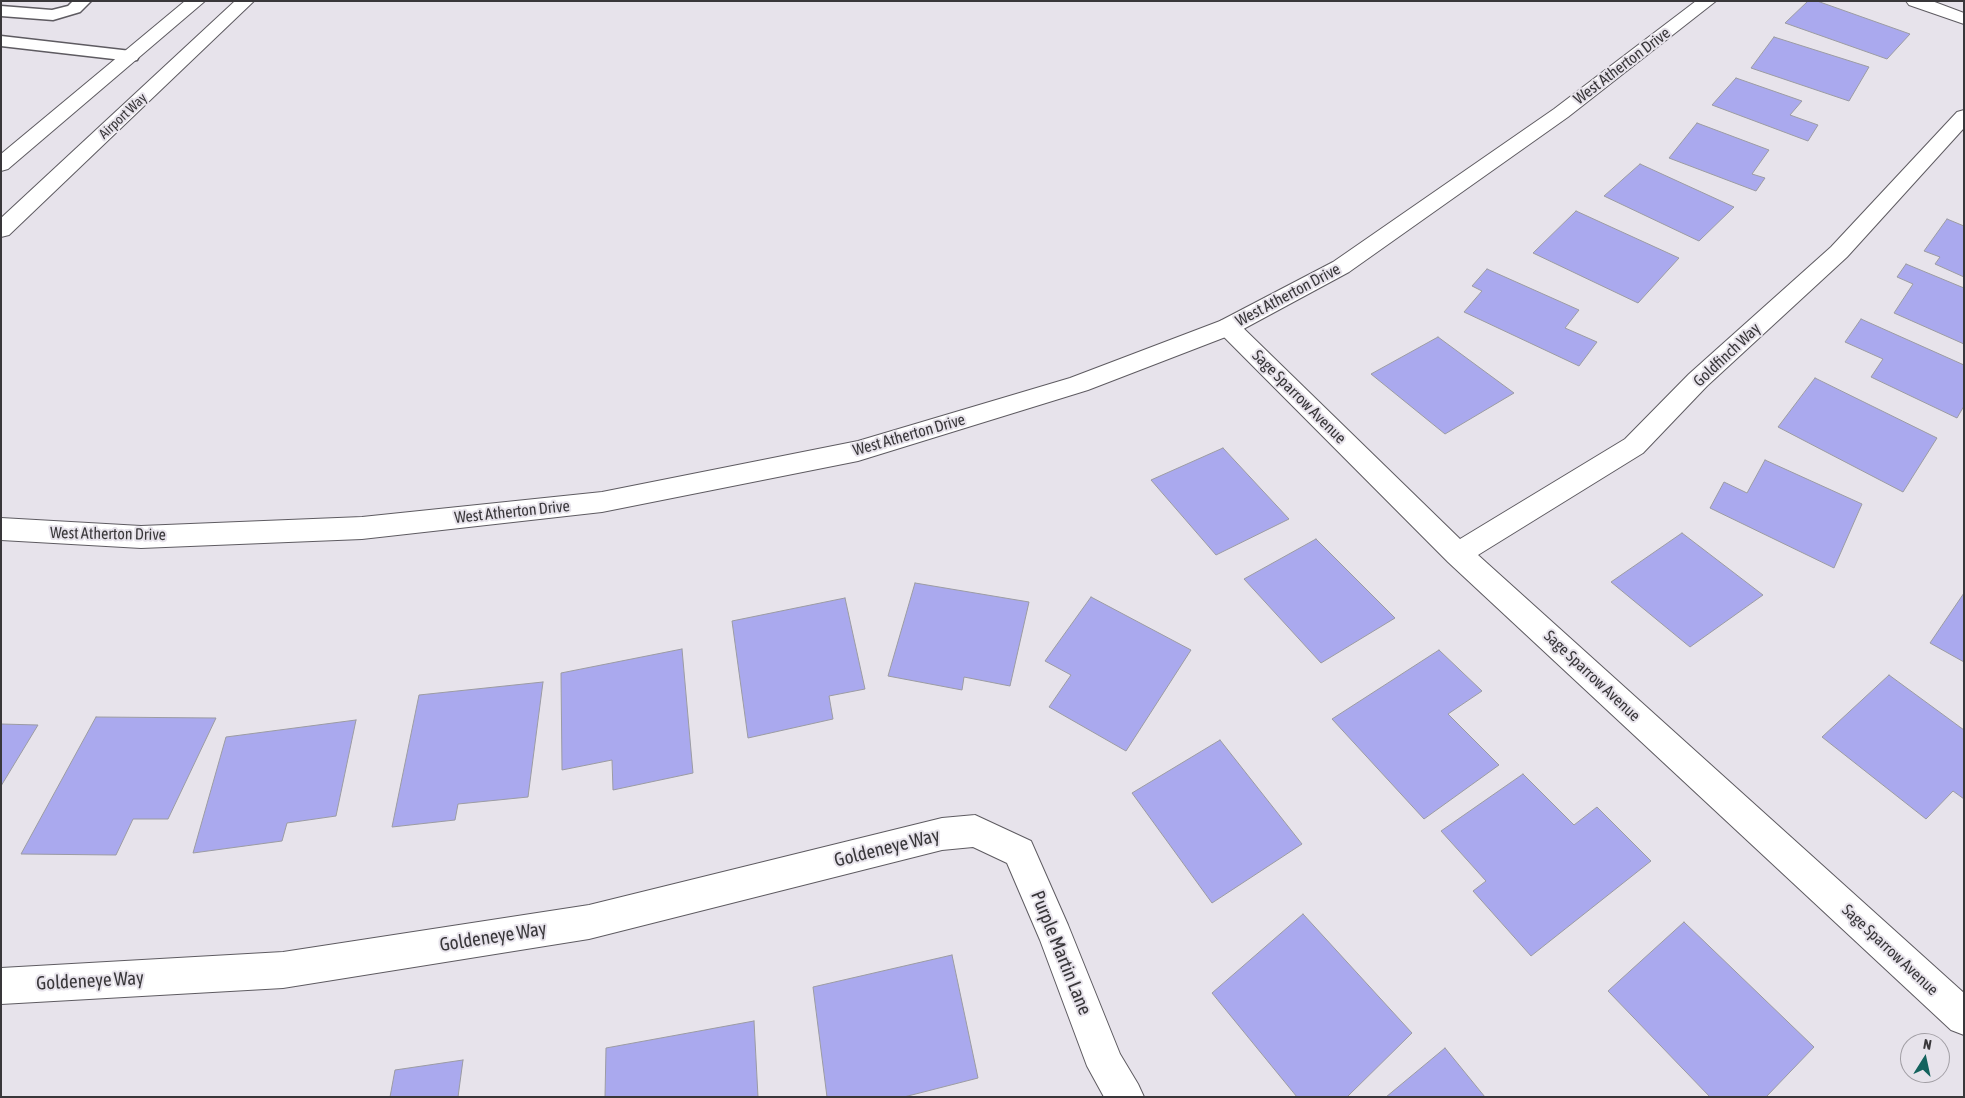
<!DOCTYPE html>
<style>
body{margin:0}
#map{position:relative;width:1965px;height:1098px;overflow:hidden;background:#e7e3eb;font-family:"Asap Condensed",sans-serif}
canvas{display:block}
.frame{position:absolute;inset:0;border:2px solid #39373a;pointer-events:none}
.north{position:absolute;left:1900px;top:1033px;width:50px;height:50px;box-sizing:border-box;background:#e7e3eb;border:1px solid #a19ea4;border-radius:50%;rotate:10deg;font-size:14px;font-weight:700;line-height:20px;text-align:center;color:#39373a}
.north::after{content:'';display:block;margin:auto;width:18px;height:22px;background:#15635e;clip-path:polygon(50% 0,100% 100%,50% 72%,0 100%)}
</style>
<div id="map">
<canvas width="1965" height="1098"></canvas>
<div class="frame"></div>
<div class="north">N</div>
</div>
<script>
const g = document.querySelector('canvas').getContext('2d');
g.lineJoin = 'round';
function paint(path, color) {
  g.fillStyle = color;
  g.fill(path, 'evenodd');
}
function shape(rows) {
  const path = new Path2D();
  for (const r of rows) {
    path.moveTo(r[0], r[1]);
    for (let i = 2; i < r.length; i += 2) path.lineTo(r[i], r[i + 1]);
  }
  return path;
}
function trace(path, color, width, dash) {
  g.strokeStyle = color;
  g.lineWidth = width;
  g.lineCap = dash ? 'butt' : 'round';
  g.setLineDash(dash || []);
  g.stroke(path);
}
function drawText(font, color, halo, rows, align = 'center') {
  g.font = font + ' "Asap Condensed",sans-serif';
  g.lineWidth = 4;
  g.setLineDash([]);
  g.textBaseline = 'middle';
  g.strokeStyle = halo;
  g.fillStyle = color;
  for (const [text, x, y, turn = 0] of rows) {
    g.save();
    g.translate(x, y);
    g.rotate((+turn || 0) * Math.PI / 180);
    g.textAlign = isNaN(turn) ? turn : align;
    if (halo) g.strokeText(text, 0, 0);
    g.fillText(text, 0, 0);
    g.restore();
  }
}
const building = shape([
 [1808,1,1817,1,1910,34,1887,59,1785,23,1808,1],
 [1774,37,1869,67,1849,101,1751,68,1774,37],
 [1736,78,1802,101,1790,115,1818,125,1808,141,1712,105,1736,78],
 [1697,123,1769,150,1752,174,1765,178,1756,191,1669,158,1697,123],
 [1640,164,1734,207,1699,241,1604,196,1640,164],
 [1576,211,1679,258,1638,303,1533,253,1576,211],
 [1947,219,1964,226,1964,277,1935,264,1940,257,1924,251,1947,219],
 [1906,264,1964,288,1964,344,1894,313,1913,284,1897,277,1906,264],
 [1487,269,1579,310,1565,328,1597,342,1579,366,1464,312,1482,291,1472,286,1487,269],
 [1861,319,1964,365,1964,406,1957,418,1871,377,1883,359,1845,342,1861,319],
 [1438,337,1514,393,1445,434,1371,374,1438,337],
 [1815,378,1937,438,1903,492,1778,427,1815,378],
 [1223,448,1289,519,1216,555,1151,480,1223,448],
 [1765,460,1862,504,1834,568,1710,508,1724,482,1747,493,1765,460],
 [1682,533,1763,595,1690,647,1611,582,1682,533],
 [1316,539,1395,618,1321,663,1244,579,1316,539],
 [915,583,1029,602,1010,686,964,677,962,690,888,676,915,583],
 [1964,593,1964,662,1930,643,1964,593],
 [1091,597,1191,650,1126,751,1049,707,1071,675,1045,661,1091,597],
 [845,598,865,689,829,696,833,719,748,738,732,621,845,598],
 [682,649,693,773,613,790,612,760,562,770,561,673,682,649],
 [1439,650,1482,691,1448,714,1499,765,1424,819,1332,719,1439,650],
 [1889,675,1964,730,1964,799,1953,791,1926,819,1822,737,1889,675],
 [543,682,528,797,458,804,455,820,392,827,419,695,543,682],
 [96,717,216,718,168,819,133,819,116,855,21,854,96,717],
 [356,720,336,816,287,823,282,841,193,853,226,737,356,720],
 [1,724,38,725,1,786,1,724],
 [1220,740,1302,844,1212,903,1132,793,1220,740],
 [1523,774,1574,825,1597,807,1651,861,1531,956,1473,891,1486,881,1441,831,1523,774],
 [1303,914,1412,1033,1347,1097,1297,1097,1212,993,1303,914],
 [1684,922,1814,1047,1766,1097,1710,1097,1608,991,1684,922],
 [952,955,978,1078,904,1097,827,1097,813,987,952,955],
 [754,1021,758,1097,605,1097,606,1048,754,1021],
 [1445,1048,1485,1097,1386,1097,1445,1048],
 [463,1060,458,1097,390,1097,395,1070,463,1060]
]);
paint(building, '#aaa9ee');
trace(building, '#9b9ba2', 1);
const service = shape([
 [73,1,91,1,80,12,53,20,1,16,1,6,52,10,68,6,73,1],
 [1,36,131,51,137,52,139,56,137,60,131,61,1,46,1,36]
]);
const minor = shape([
 [1906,1,1932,1,1964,13,1964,24,1909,5,1906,1],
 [1964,110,1964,128,1847,257,1707,386,1643,453,1478,555,1964,993,1964,1035,1951,1030,1448,562,1220,333,1216,327,1220,321,1228,319,1236,321,1460,539,1625,439,1689,374,1831,247,1957,112,1964,110],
 [975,815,1031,841,1068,925,1120,1054,1138,1084,1144,1097,1104,1097,1087,1066,1040,940,1007,863,973,847,942,850,589,939,283,988,1,1004,1,968,283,952,589,905,942,818,975,815]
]);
const tertiary = shape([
 [1696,1,1716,1,1568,117,1349,272,1236,333,1088,390,858,461,602,512,362,539,141,548,1,540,1,518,141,526,362,517,602,492,858,441,1070,378,1220,321,1333,262,1554,109,1696,1]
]);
const secondary = shape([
 [185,1,205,1,8,169,1,171,1,154,185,1],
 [235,1,254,1,9,235,1,237,1,218,235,1]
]);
trace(service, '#5e5b61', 3);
trace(minor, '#5e5b61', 2);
trace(tertiary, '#5e5b61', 2);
trace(secondary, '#5e5b61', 2);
paint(service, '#fff');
paint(minor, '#fff');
paint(tertiary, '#fff');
paint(secondary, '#fff');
drawText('14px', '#39373a', '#e7e3eb', [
 ["Airport Way",123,116,-43]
]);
drawText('16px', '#39373a', '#e7e3eb', [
 ["West Atherton Drive",1622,66,-37],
 ["West Atherton Drive",1288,295,-28],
 ["Goldfinch Way",1727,355,-43],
 ["Sage Sparrow Avenue",1299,397,45],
 ["West Atherton Drive",909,435,-16],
 ["West Atherton Drive",512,512,-6],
 ["West Atherton Drive",108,534,1],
 ["Sage Sparrow Avenue",1592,676,43],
 ["Sage Sparrow Avenue",1890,950,43]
]);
drawText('19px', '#39373a', '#e7e3eb', [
 ["Goldeneye Way",887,848,-14],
 ["Goldeneye Way",493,937,-9],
 ["Purple Martin Lane",1061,953,68],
 ["Goldeneye Way",90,981,-3]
]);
</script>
